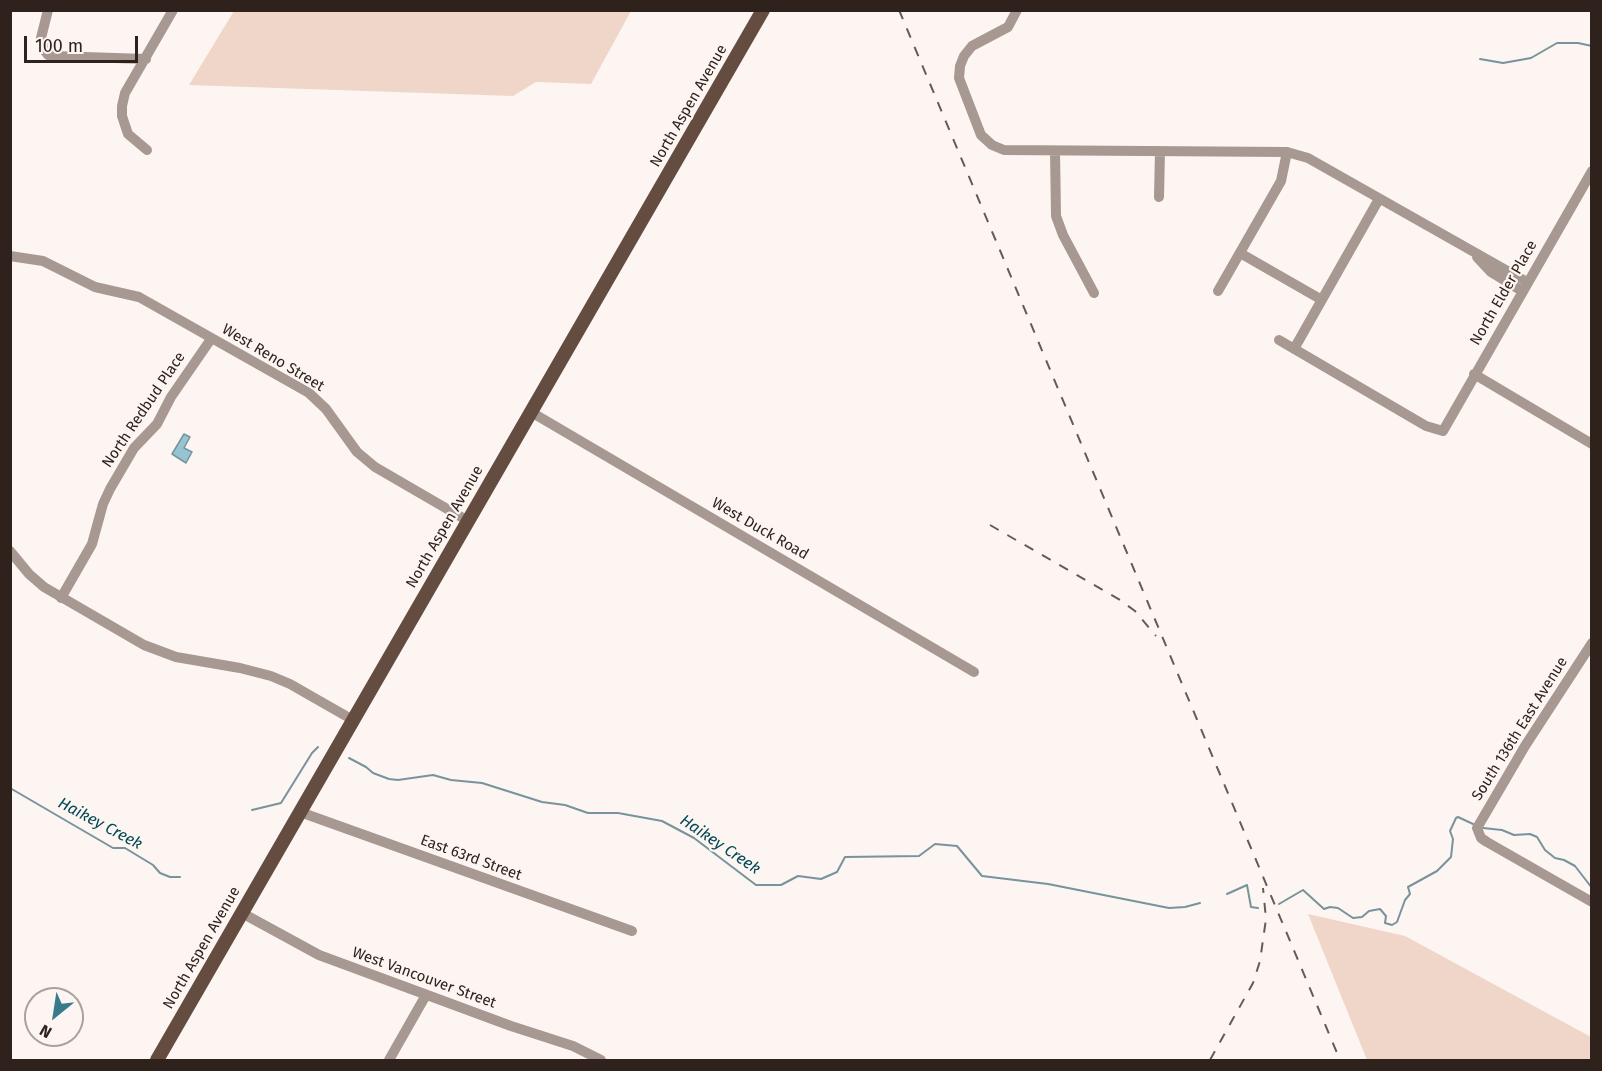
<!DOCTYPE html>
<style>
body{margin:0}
#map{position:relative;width:1602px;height:1071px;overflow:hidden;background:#fcf5f1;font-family:"Fira Sans",sans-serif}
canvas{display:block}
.frame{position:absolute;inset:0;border:12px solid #2f221c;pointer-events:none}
.north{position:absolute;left:24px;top:987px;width:60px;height:60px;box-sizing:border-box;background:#fcf5f1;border:2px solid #aaa19c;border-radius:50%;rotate:210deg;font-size:16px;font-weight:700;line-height:24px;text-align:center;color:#2f221c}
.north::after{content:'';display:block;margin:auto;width:21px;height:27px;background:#387b8c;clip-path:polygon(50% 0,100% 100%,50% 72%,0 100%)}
.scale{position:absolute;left:24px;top:36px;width:114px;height:27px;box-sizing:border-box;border:3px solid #2f221c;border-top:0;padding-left:8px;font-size:18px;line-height:21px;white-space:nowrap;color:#2f221c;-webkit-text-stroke:4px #fcf5f1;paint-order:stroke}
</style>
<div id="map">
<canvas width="1602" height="1071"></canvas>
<div class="frame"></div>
<div class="north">N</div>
<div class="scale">100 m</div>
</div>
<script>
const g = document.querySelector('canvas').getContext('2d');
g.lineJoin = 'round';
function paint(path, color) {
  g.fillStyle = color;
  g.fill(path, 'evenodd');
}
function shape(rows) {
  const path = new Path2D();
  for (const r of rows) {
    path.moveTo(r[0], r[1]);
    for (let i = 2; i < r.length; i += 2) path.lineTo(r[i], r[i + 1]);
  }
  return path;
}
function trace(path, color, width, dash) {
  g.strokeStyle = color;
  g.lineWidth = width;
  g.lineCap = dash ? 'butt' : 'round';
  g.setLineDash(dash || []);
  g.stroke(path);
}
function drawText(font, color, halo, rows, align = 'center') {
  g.font = font + ' "Fira Sans",sans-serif';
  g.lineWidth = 4.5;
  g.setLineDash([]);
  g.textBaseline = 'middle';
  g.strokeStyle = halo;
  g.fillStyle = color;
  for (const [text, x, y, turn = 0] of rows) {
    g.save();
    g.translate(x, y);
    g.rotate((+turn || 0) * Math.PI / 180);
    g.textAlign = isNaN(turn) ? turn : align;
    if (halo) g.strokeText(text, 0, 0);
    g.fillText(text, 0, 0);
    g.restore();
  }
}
paint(shape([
 [234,11,234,10,631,11,591,84,536,82,513,96,189,85],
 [1308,914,1405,936,1591,1037,1591,1060,1367,1060]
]), '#efd6c9');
const water = shape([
 [184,434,190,437,184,448,192,452,186,463,172,454,184,434]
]);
paint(water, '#97c4d2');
trace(water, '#78939b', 1.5);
trace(shape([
 [1480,59,1503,63,1531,58,1557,43,1578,43,1592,46],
 [349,758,366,767,373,773,389,779,398,780,433,775,451,780,482,783,542,802,565,805,588,813,618,813,662,821,694,838,756,885,781,885,798,876,821,879,837,872,845,857,919,856,935,844,957,846,982,876,1048,884,1169,908,1185,907,1200,903],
 [10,788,113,848,125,848,153,865,160,873,170,877,180,877],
 [252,810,281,803,312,753,318,747],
 [1483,828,1502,830,1514,835,1530,834,1537,837,1545,850,1555,858,1564,860,1575,866,1592,888],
 [1227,894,1247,885,1251,907,1258,908],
 [1279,904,1303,890,1324,909,1330,907,1338,908,1353,918,1362,917,1369,911,1380,909,1386,916,1385,923,1392,925,1397,922,1405,900,1410,894,1408,887,1437,871,1451,857,1453,839,1450,831,1456,818,1458,817,1473,824]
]), '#78939b', 2);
trace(shape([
 [48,10,41,38,44,50,48,55,54,56,146,59],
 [1017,10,1008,27,972,46,964,56,960,66,959,78,981,135,992,145,1004,150,1287,152,1308,158,1527,282],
 [147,150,128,134,122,116,122,106,125,93,173,10],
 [1055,151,1056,216,1063,235,1094,293],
 [1159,197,1160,151],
 [1240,253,1322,300],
 [10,256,43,261,95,287,139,297,309,393,326,409,357,452,375,467,468,521],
 [1477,257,1491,272,1522,291],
 [1218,291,1281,181,1287,152],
 [1279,340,1426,426,1443,431,1592,171],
 [1294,349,1379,199],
 [1474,374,1592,444],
 [531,412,974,672],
 [10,551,29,574,44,587,144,645,176,657,240,668,271,676,290,684,353,720],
 [61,598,92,544,103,504,110,489,134,448,157,424,171,397,211,339],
 [1592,643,1525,746,1477,828,1481,838,1487,842,1592,902],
 [300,812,632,931],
 [242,913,319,955,511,1026,573,1046,601,1060],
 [389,1060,426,995]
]), '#a79891', 10);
trace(shape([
 [157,1060,763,10]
]), '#644d40', 14);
trace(shape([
 [899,10,1340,1060],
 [990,525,1120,600,1135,611,1156,636],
 [1210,1060,1253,983,1260,961,1266,919,1263,888]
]), '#665a55', 2, [10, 10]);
drawText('15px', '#2f221c', '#fcf5f1', [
 ["North Aspen Avenue",689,106,-60],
 ["North Elder Place",1504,293,-60],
 ["West Reno Street",273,358,31],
 ["North Redbud Place",144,410,-56],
 ["North Aspen Avenue",445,527,-60],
 ["West Duck Road",760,529,30],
 ["South 136th East Avenue",1520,729,-58],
 ["East 63rd Street",471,858,20],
 ["North Aspen Avenue",202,948,-60],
 ["West Vancouver Street",424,978,20]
]);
drawText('italic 16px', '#024756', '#fcf5f1', [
 ["Haikey Creek",100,824,28],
 ["Haikey Creek",720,845,34]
]);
</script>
